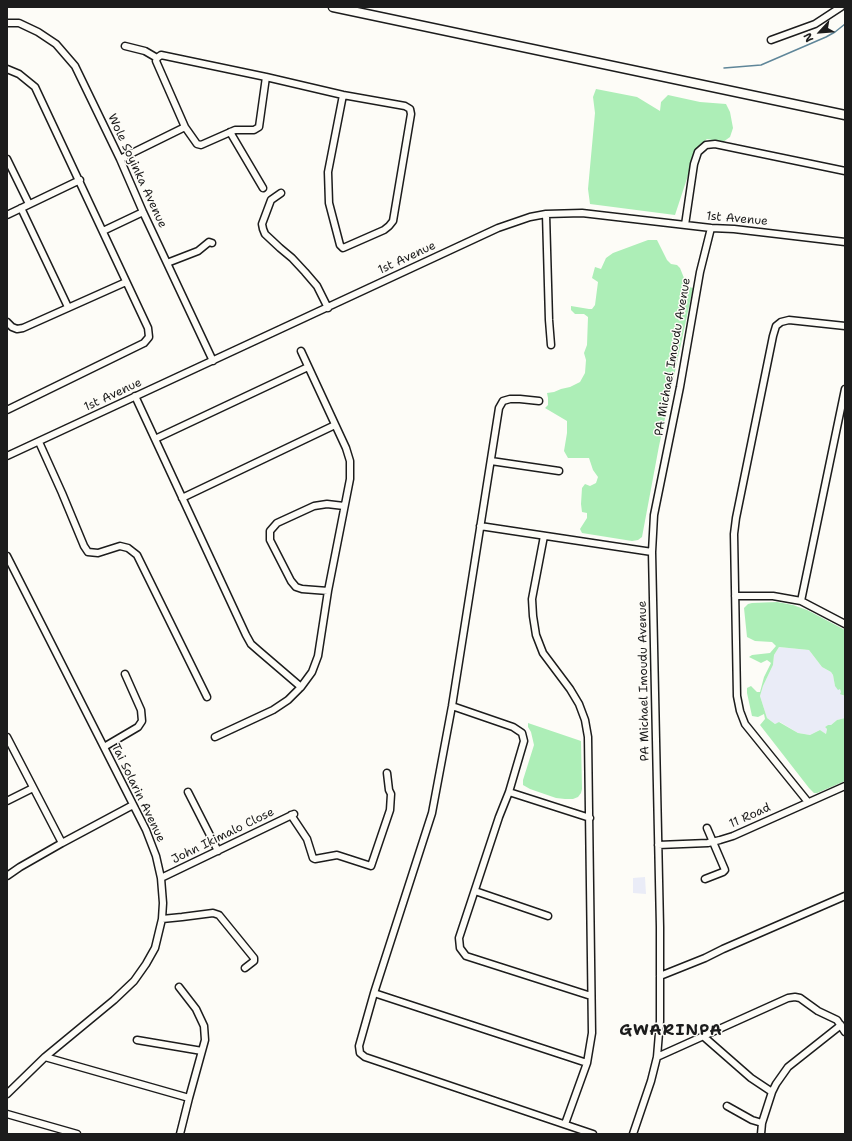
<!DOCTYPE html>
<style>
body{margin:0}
#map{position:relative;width:852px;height:1141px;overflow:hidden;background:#fdfcf7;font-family:"Shantell Sans",sans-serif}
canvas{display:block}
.frame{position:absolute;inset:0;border:8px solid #1c1c1c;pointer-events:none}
.north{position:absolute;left:800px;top:12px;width:40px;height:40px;-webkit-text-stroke:3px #fdfcf7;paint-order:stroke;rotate:244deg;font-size:11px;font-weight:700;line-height:16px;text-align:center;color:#1c1c1c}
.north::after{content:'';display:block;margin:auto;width:14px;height:18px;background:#1c1c1c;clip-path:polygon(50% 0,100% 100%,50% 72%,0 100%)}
</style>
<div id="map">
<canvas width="852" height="1141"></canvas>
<div class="frame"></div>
<div class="north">N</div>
</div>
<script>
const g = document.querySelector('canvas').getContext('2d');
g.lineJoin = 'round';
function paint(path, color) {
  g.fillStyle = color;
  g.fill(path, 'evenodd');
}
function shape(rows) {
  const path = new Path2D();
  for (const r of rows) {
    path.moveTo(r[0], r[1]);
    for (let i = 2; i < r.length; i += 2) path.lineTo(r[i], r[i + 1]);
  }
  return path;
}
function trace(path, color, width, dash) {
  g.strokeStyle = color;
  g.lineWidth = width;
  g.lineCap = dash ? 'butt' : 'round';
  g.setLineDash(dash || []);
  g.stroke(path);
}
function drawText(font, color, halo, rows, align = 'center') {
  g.font = font + ' "Shantell Sans",sans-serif';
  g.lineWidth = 3;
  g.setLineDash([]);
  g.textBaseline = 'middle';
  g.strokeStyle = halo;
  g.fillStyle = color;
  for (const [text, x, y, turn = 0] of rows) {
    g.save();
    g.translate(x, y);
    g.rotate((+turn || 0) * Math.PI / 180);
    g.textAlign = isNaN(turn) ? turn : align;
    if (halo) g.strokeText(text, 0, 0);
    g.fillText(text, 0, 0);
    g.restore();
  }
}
paint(shape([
 [779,647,809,650,822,667,831,672,833,675,835,686,840,689,843,696,845,696,845,718,837,720,831,725,828,725,825,727,827,729,826,734,820,730,810,735,798,733,780,722,775,724,767,718,760,696,763,686,773,665,774,655],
 [645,877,646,894,633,893,633,878]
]), '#eaecf7');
paint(shape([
 [596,89,637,97,660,111,661,102,668,95,700,102,726,104,730,112,733,128,730,137,723,142,707,139,702,143,697,148,675,215,590,204,588,189,595,113,593,97],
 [648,240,657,240,667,260,671,264,677,265,680,268,686,283,689,287,693,288,659,446,642,537,638,540,632,541,582,533,580,529,587,518,587,513,582,512,581,504,582,488,585,484,590,486,596,483,598,477,593,470,589,458,568,458,564,451,567,433,567,421,545,408,548,405,548,398,547,393,554,392,561,389,570,387,580,382,585,373,586,360,584,353,587,345,588,317,584,314,575,314,571,310,571,306,589,309,592,309,595,305,598,282,592,278,595,267,601,269,606,258,613,253],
 [777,602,793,605,807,610,845,630,845,696,840,694,841,692,840,689,838,690,835,686,833,675,831,672,822,667,809,650,779,647,774,655,773,665,763,686,760,696,767,718,775,724,779,722,798,733,810,735,820,730,826,734,827,729,825,727,828,725,831,725,837,720,845,718,845,781,817,793,814,793,809,788,760,725,765,719,764,714,758,717,752,716,747,693,747,688,751,686,757,692,760,692,764,677,771,663,767,660,761,663,749,657,752,655,770,653,776,646,772,642,755,641,747,637,744,608,748,604,752,603],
 [528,723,581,741,582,789,581,793,578,797,573,799,565,799,556,798,530,789,523,785,523,780,534,745,531,732,528,727]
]), '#adeeb7');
trace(shape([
 [724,68,761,65,826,37,835,32,845,24]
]), '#5f8699', 1.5);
const minor = shape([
 [7,23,19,23,38,32,56,44,75,66,120,159,143,212,213,361],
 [771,40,815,24,841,7],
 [125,46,145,51,157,58],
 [7,69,19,74,35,87,148,328,149,337,144,343,7,410],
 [266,77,259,127,254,130,235,130,201,145,197,144,185,127,156,61,157,58,161,55,266,77,343,95,405,106,410,109,411,114,393,221,389,226,384,230,343,248,340,245,329,203,328,172,343,95],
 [230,132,263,188],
 [7,159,29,204],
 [120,159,185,127],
 [281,193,271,200,262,224,263,229,265,234,280,248,292,258,305,272,317,286,328,308],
 [21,208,68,307],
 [546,214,549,320,551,345],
 [7,215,80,180],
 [685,225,694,164,698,152,706,145,715,144,845,171],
 [103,231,143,212],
 [167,263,198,251,209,242,212,243],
 [7,322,12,327,17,329,23,328,126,282],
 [135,396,246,635,251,644,259,651,301,687],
 [539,401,520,399,510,399,503,401,499,408,452,706,432,813,374,993,359,1046,360,1053,365,1057,593,1134],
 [155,439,308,367],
 [39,442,62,493,84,546,88,552,98,553,120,546,128,548,137,555,207,697],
 [7,456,498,228,530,217,546,214,582,213,711,228,734,229,845,242],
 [491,461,559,471],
 [182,498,335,425],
 [480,526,652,552],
 [544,536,532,599,533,616,536,635,543,653,570,689,579,704,585,720,588,737,592,1033,587,1063,565,1124],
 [7,556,146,830,156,856,161,878,163,903,162,919,155,948,146,964,134,981,114,1000,45,1057,7,1094],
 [328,591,302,589,296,587,291,581,270,540,270,531,277,523,314,506,327,504,344,506],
 [735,596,773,596,801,601,845,624],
 [801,601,845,389],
 [452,706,513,727,522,733,524,741,509,792,499,817,459,938,460,948,466,956,591,996],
 [7,737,62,843],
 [215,737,273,710,288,700,301,687,312,672,318,656,328,591,350,479,350,461,346,448,301,351],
 [104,747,138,727,142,721,141,710,125,674],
 [188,792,218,851],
 [509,792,590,818],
 [7,801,33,788],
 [808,802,745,724,740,711,737,696,734,534,736,518,773,336,776,326,781,322,789,320,845,326],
 [291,815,307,839,313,858,315,859,337,855,371,866,390,810,391,794,389,790,387,773],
 [658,845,708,843,720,840,733,836,845,786],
 [7,876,20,867,62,843,133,805],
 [161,878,294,814],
 [705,879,723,872,725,870,707,828],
 [475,891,548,916],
 [162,919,182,917,213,913,219,915,254,958,254,961,245,968],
 [660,976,705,958,723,949,845,896],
 [179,987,196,1009,204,1026,205,1040,189,1098],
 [374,993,587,1063],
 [703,1036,751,1078,772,1092],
 [137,1040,202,1051],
 [45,1057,189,1098,180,1134],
 [657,1057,788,998,795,997,800,998,818,1011,837,1020,845,1032],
 [727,1106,752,1120,762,1123],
 [7,1114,77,1134],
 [633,1134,651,1081,657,1057,660,1021,660,927,652,552,654,515,680,387,700,272,711,228],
 [761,1134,762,1123,772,1092,776,1084,788,1067,841,1025]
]);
const major = shape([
 [333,7,845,115]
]);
trace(minor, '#1c1c1c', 9);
trace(major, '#1c1c1c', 11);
trace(minor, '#fdfcf7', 6);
trace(major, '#fdfcf7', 8);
drawText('12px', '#1c1c1c', '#fdfcf7', [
 ["Wole Soyinka Avenue",137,171,65],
 ["1st Avenue",737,219,5],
 ["1st Avenue",407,258,-25],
 ["PA Michael Imoudu Avenue",673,357,-80],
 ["1st Avenue",113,395,-25],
 ["PA Michael Imoudu Avenue",644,681,-91],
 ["Tai Solarin Avenue",138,793,64],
 ["11 Road",750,816,-24],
 ["John Ikimalo Close",223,836,-26]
]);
g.letterSpacing = '1px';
drawText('bold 16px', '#1c1c1c', '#fdfcf7', [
 ["GWARINPA",671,1031]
]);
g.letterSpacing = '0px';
</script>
